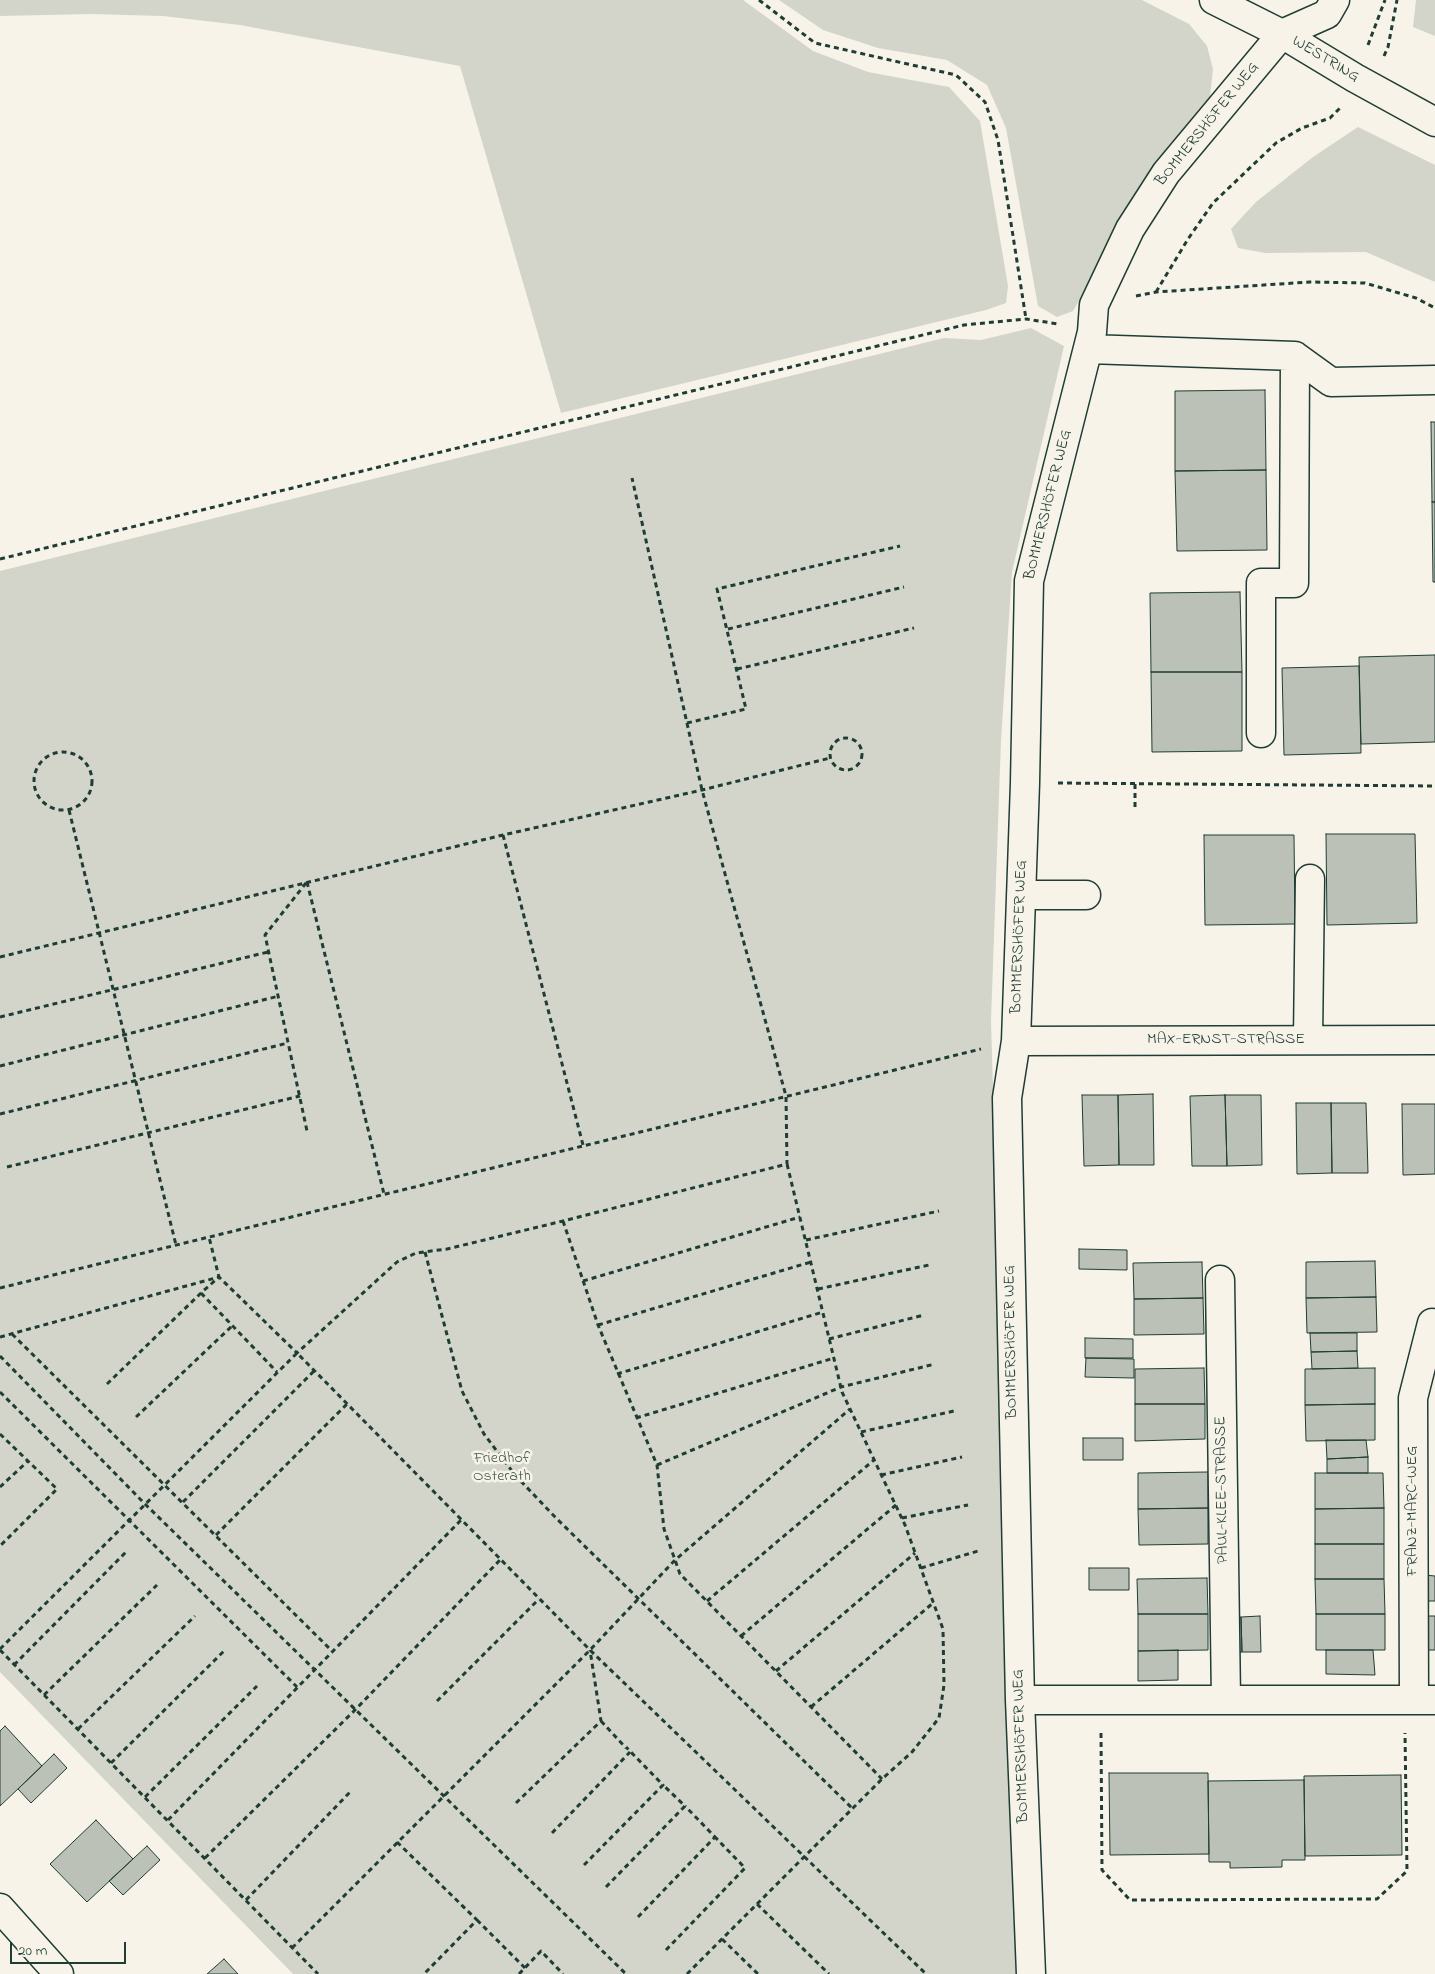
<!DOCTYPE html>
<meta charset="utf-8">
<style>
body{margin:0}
#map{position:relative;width:1435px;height:1974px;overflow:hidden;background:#f7f3e8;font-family:"Indie Flower",sans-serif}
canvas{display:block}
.scale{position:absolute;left:10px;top:1942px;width:116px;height:22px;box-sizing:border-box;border:2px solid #1f3d34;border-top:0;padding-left:6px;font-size:15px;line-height:18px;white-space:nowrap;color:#1f3d34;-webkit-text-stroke:4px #f7f3e8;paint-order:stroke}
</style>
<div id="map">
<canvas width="1435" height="1974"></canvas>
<div class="scale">20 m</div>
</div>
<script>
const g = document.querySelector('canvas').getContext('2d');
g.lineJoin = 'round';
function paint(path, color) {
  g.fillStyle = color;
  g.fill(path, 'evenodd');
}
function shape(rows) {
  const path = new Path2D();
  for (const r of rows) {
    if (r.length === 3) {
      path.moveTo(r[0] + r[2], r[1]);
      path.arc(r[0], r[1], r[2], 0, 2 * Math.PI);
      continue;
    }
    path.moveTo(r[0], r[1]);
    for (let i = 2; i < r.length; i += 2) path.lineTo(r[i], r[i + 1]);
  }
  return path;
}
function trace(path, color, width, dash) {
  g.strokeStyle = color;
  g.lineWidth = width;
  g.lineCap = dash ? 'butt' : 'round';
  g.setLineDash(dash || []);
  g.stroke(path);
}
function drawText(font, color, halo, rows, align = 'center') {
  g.font = font + ' "Indie Flower",sans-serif';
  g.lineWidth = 5;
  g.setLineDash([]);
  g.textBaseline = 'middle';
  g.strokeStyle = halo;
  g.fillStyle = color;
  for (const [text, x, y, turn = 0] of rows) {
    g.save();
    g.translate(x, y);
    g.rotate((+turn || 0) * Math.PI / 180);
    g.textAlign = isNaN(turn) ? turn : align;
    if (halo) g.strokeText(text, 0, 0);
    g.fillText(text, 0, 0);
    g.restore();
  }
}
paint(shape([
 [0,0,743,0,813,51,868,72,949,87,980,121,1008,286,1006,303,986,310,561,413,460,66,240,25,163,16,91,14,0,16],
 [779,0,1142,0,1189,24,1207,46,1213,69,1210,97,1134,205,1073,311,1057,317,1038,306,1006,128,987,85,947,60,878,48,823,30],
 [1416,0,1435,0,1435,36,1413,27],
 [1358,127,1435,165,1435,282,1366,252,1265,253,1238,248,1231,229,1256,202,1313,157],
 [1031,328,1064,346,1012,572,1001,740,991,1021,1019,1974,293,1974,0,1672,0,571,944,338,981,340]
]), '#d3d5ca');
const building = shape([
 [1265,390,1266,470,1175,471,1175,391,1265,390],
 [1431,422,1435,422,1435,502,1432,502,1431,422],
 [1266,470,1267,550,1177,551,1175,471,1266,470],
 [1432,502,1435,502,1435,582,1433,582,1432,502],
 [1240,592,1242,672,1151,672,1150,593,1240,592],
 [1435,655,1435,742,1361,744,1359,657,1435,655],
 [1359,666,1361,753,1284,755,1282,668,1359,666],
 [1151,672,1242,672,1242,751,1152,752,1151,672],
 [1326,834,1415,834,1417,923,1327,925,1326,834],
 [1204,835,1294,835,1295,924,1205,925,1204,835],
 [1153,1094,1154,1165,1119,1165,1118,1095,1153,1094],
 [1082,1095,1118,1095,1119,1165,1084,1166,1082,1095],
 [1225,1095,1261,1095,1262,1165,1227,1166,1225,1095],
 [1225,1095,1227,1166,1192,1166,1190,1096,1225,1095],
 [1296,1103,1331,1103,1332,1173,1297,1174,1296,1103],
 [1331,1103,1366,1103,1368,1173,1332,1173,1331,1103],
 [1402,1104,1435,1104,1435,1174,1403,1175,1402,1104],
 [1079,1249,1127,1250,1127,1270,1079,1269,1079,1249],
 [1375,1261,1376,1297,1306,1298,1306,1262,1375,1261],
 [1202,1262,1203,1298,1134,1299,1133,1263,1202,1262],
 [1376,1297,1377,1332,1307,1333,1306,1298,1376,1297],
 [1203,1298,1204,1334,1134,1335,1134,1299,1203,1298],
 [1310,1333,1357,1333,1357,1351,1311,1352,1310,1333],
 [1085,1338,1133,1339,1133,1358,1085,1358,1085,1338],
 [1357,1351,1358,1368,1312,1369,1311,1352,1357,1351],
 [1086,1358,1134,1359,1134,1378,1085,1377,1086,1358],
 [1204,1368,1205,1404,1135,1404,1135,1369,1204,1368],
 [1375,1368,1375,1404,1305,1405,1305,1369,1375,1368],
 [1135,1404,1205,1404,1205,1439,1135,1441,1135,1404],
 [1375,1404,1375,1440,1306,1441,1305,1405,1375,1404],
 [1083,1438,1123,1438,1123,1460,1083,1460,1083,1438],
 [1326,1440,1366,1440,1368,1457,1327,1459,1326,1440],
 [1368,1457,1368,1473,1327,1473,1327,1459,1368,1457],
 [1208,1472,1208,1508,1138,1509,1138,1473,1208,1472],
 [1315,1473,1383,1473,1384,1508,1315,1509,1315,1473],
 [1208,1508,1208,1544,1139,1545,1138,1509,1208,1508],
 [1384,1508,1384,1544,1315,1544,1315,1509,1384,1508],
 [1315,1544,1384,1544,1384,1579,1315,1579,1315,1544],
 [1089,1568,1129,1568,1129,1590,1089,1590,1089,1568],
 [1424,1575,1435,1576,1435,1601,1424,1601,1424,1575],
 [1207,1578,1208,1614,1138,1614,1137,1579,1207,1578],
 [1315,1579,1384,1579,1385,1614,1316,1614,1315,1579],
 [1138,1614,1208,1614,1208,1650,1138,1651,1138,1614],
 [1316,1614,1385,1614,1385,1650,1316,1650,1316,1614],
 [1260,1616,1261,1652,1242,1652,1241,1617,1260,1616],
 [1422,1616,1435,1616,1435,1650,1421,1650,1422,1616],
 [1226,1617,1241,1617,1242,1652,1227,1653,1226,1617],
 [1178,1650,1178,1680,1138,1681,1138,1651,1178,1650],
 [1326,1650,1373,1650,1375,1675,1326,1674,1326,1650],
 [5,1726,42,1766,0,1806,0,1731,5,1726],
 [54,1754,67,1768,31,1803,18,1789,54,1754],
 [1109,1773,1208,1773,1209,1854,1110,1855,1109,1773],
 [1401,1775,1402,1855,1305,1856,1304,1776,1401,1775],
 [1304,1780,1305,1860,1282,1860,1282,1867,1230,1868,1230,1862,1209,1862,1208,1781,1304,1780],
 [96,1820,133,1859,87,1902,50,1864,96,1820],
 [147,1846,160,1860,123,1895,109,1881,147,1846],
 [224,1959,238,1974,207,1974,224,1959]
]);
paint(building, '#bbc1b6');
trace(building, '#1f3d34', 1);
const minor = shape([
 [1088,349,1295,356,1331,382,1435,380],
 [1261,733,1261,583,1294,583,1295,356],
 [1021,895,1086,895],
 [1308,1040,1310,879],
 [1016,1041,1435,1040],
 [1220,1280,1226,1700],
 [1020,1700,1435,1700],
 [1414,1700,1413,1398,1432,1323],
 [0,1908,59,1974],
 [1031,1974,1020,1700,1007,1098,1016,1041,1025,783,1029,581,1092,332,1094,305,1130,229,1166,173,1282,34,1327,14,1335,0]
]);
const major = shape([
 [1214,0,1282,34,1355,78,1435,122]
]);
trace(minor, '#1f3d34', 31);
trace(major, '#1f3d34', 31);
trace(shape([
 [759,0,815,43,956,75,985,102,998,140,1026,319],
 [1368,45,1385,0],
 [1384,56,1388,47,1397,0],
 [1156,292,1188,239,1213,203,1276,143,1302,128,1330,118,1340,108],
 [1136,296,1156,292,1310,282,1365,283,1416,298,1435,308],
 [0,559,964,325,1026,319,1058,324],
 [728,629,904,587],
 [737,669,914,628],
 [687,723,746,709,717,589,900,546],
 [846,754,16],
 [63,781,29],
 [1058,783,1435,786],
 [1135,807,1135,784],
 [69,810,176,1245],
 [503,835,583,1145],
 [307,882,384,1194],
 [306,883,265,935,307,1131],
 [0,957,503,835,702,790,830,758],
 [0,1017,268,952],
 [0,1066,279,996],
 [0,1114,288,1043],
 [7,1167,300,1096],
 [563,1221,598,1325,657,1465,664,1529,680,1574,882,1779],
 [806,1240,939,1211],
 [425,1252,462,1391,484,1434,515,1475,556,1518,853,1809],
 [583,1281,800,1217],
 [0,1288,981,1049],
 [818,1289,929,1265],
 [201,1293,277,1372],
 [598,1325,811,1262],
 [12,1334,332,1651],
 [0,1337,219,1277,297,1353,397,1262,416,1253,447,1249,563,1221,787,1164,786,1096,702,790,632,478],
 [829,1339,924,1315],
 [0,1356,145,1504,626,1974],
 [617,1374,823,1312],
 [107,1384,201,1293,219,1277,209,1237],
 [0,1392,297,1687],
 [136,1417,232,1326],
 [636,1418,834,1358],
 [861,1432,954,1411],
 [0,1434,57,1489,0,1546],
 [657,1465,841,1387,935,1364],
 [881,1475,962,1457],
 [0,1487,28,1461],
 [183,1502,314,1371],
 [902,1518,968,1505],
 [216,1535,347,1404],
 [921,1568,978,1551],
 [707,1601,874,1460],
 [741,1636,896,1505],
 [0,1649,297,1353,590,1650,926,1974],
 [0,1650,318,1974],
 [14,1665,126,1552],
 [776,1671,915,1553],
 [44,1695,157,1585],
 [437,1701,539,1599],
 [811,1707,933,1603],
 [601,1721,626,1748],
 [78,1729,195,1616],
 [1101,1733,1102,1870,1130,1900,1377,1899,1407,1871,1405,1733],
 [111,1763,224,1651],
 [145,1797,257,1686],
 [516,1803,601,1721,590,1650],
 [168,1820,462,1519],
 [552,1833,630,1752],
 [397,1842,477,1920,424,1974],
 [205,1858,355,1710,500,1560],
 [584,1865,663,1785,626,1747],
 [606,1887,685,1806,663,1785],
 [246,1900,352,1790],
 [757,1904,829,1974],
 [638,1917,715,1837,685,1806],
 [477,1920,525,1968],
 [722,1939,758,1974],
 [292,1948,590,1650,675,1560,850,1409],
 [666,1950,745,1868,715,1837],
 [519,1974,541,1951,563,1974],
 [687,1974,882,1779,912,1752,939,1718,944,1685,943,1629,905,1525,842,1392,787,1164]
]), '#1f3d34', 3, [5, 4]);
trace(minor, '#f7f3e8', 28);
trace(major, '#f7f3e8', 28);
drawText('16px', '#1f3d34', '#f7f3e8', [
 ["WESTRING",1325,60,31],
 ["BOMMERSHÖFER WEG",1208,125,-51],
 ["BOMMERSHÖFER WEG",1049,505,-76],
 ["BOMMERSHÖFER WEG",1020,937,-88],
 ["MAX-ERNST-STRASSE",1226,1040],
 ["BOMMERSHÖFER WEG",1012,1342,-91],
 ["PAUL-KLEE-STRASSE",1223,1490,-91],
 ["FRANZ-MARC-WEG",1413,1511,-90],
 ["BOMMERSHÖFER WEG",1022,1746,-92]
]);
drawText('16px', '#435b52', '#f7f3e8', [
 ["Friedhof",502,1459],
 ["Osterath",502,1477]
]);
</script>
